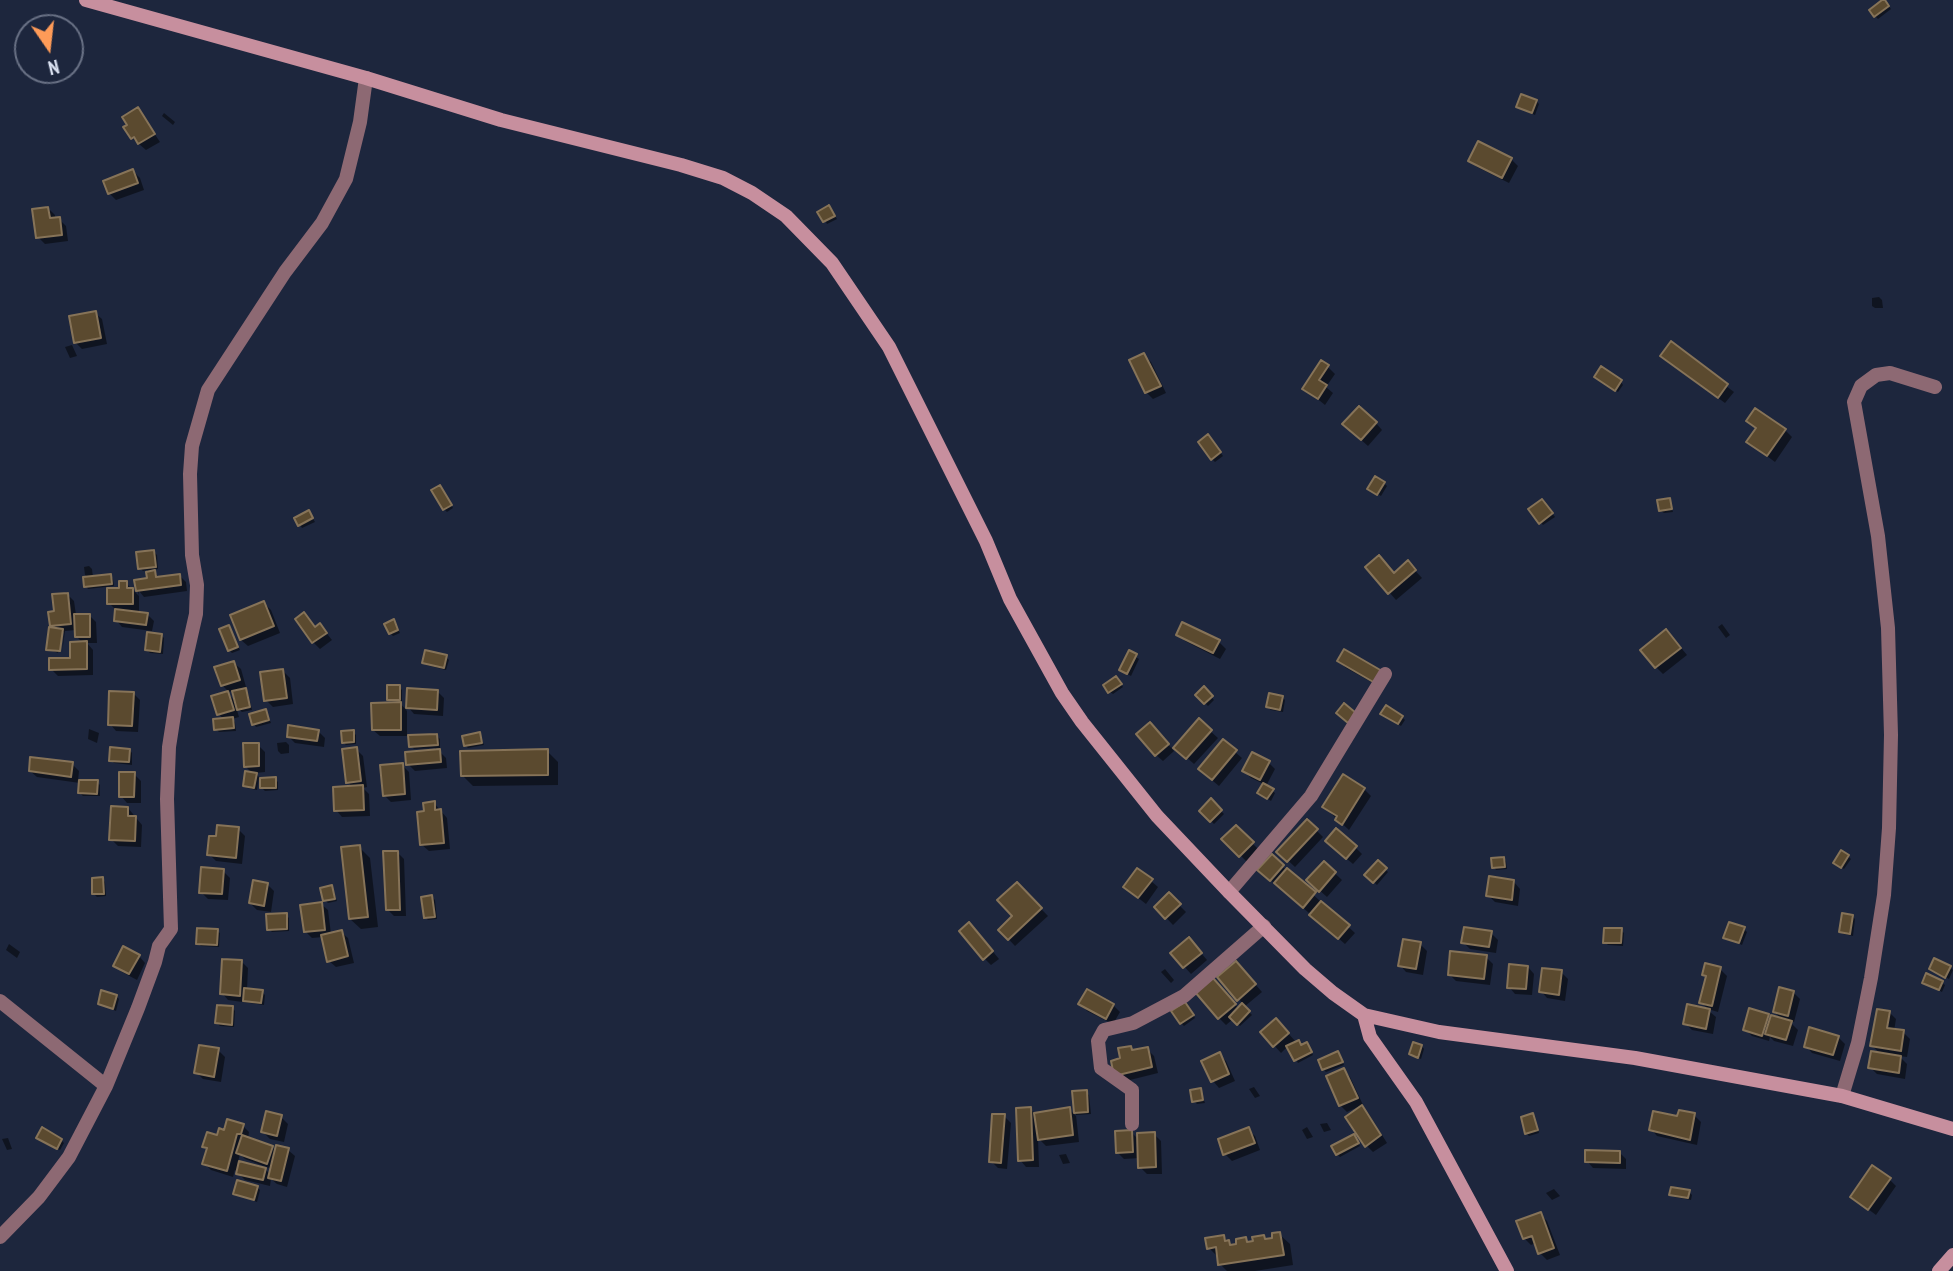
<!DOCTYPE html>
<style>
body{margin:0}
#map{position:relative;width:1953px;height:1271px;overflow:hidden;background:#1d263d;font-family:"PT Sans Narrow",sans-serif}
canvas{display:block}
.north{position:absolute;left:14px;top:14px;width:70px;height:70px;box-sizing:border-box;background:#1d263d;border:2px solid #697185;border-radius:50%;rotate:166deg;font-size:19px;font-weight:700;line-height:28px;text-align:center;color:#dae1f1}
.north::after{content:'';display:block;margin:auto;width:24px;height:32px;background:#fe9b58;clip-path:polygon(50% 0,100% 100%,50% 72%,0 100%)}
</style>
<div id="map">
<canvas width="1953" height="1271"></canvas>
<div class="north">N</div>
</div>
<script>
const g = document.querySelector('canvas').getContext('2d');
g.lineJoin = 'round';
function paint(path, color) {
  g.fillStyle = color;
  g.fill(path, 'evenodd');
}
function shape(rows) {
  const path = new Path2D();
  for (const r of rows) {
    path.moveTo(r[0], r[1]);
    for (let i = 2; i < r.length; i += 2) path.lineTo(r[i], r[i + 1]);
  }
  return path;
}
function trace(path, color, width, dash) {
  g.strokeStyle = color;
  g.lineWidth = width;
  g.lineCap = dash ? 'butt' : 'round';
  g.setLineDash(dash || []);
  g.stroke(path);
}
paint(shape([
 [1887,4,1891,9,1878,19,1875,16],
 [1536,101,1539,104,1535,115,1518,107],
 [138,109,160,142,146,150,132,138],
 [164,113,175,122,173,125,162,116],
 [1511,159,1518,166,1509,183,1477,167,1470,161],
 [133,171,140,178,144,190,116,200,109,193],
 [829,207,837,219,827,224,820,212],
 [48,208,55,215,55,219,59,219,66,226,68,241,45,244,38,237],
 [1879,297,1882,300,1883,308,1875,308,1872,306,1872,298],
 [95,313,102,319,107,344,82,349,75,342],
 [1671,344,1734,392,1725,403,1669,362],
 [72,345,77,356,70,358,65,347],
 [1144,355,1151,362,1166,393,1153,399,1146,392,1131,361],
 [1328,367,1335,374,1326,387,1333,393,1325,405,1304,388],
 [1599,379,1621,382,1623,385,1618,392],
 [1749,421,1785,430,1792,437,1775,462,1748,442,1757,429],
 [1376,423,1382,430,1368,446,1351,431],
 [1211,440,1223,456,1215,462,1212,459],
 [1384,483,1387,486,1381,496,1372,491],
 [442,490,453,508,447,512,444,509],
 [1669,500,1673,512,1664,513,1661,511],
 [1545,504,1555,517,1543,525,1541,523],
 [309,512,315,522,302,528,296,519],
 [154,552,157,555,158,569,152,570,160,578,179,575,186,582,187,591,144,597,139,591,139,613,147,614,154,621,152,631,122,627,116,620,117,611,109,603,126,583,139,596,136,582,149,580,147,570,143,571,140,568],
 [1408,563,1422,578,1396,600,1368,568,1394,574],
 [89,566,92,569,93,578,110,576,113,579,114,586,88,589,86,586,89,578,85,575,84,567],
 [67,594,74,601,76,615,89,615,96,622,97,643,87,643,93,650,93,675,58,676,51,669,71,660,83,643,77,637,76,630,65,631,62,653,64,632,61,632,58,653,48,649,56,630,51,625],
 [264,603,271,610,280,633,248,646,241,640,232,616],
 [304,614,316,628,320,625,332,640,320,649,313,642],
 [393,621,400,633,393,636,390,633],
 [1183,624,1219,642,1226,649,1220,659,1185,641,1178,634],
 [1722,624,1730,635,1726,638,1718,627],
 [228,627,240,650,232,653,229,650],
 [161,635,164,638,163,654,150,653,147,650],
 [1673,638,1687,655,1663,674,1656,667],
 [1344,651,1382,688,1346,668,1339,661],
 [1130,653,1139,659,1131,676,1124,672],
 [446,657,449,660,446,670,426,665,423,662],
 [234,663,241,669,246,687,243,688,248,693,252,710,242,712,236,707,239,717,232,719,235,722,236,731,219,732,216,729,224,720,219,714,227,693,237,703,234,690,229,692,222,685],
 [283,671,290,678,293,704,273,707,266,700],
 [1119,681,1123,687,1113,694,1110,692],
 [399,687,402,690,402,702,399,702,407,711,407,736,380,736,373,730,393,704,388,699],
 [1204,689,1214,700,1208,706,1197,695],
 [437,691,444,698,443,716,414,714,408,707],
 [133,693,140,700,138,732,116,731,110,724],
 [1282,697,1285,700,1283,712,1271,710,1268,707],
 [266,711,271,723,256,727,254,724],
 [1385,716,1402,717,1405,720,1401,726],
 [1199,721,1218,738,1194,764,1176,748],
 [89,729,99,733,97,743,88,739],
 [318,731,325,738,324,747,295,743,288,736],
 [1156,731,1174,751,1163,761,1156,755],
 [353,732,356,735,356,744,346,745,343,742],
 [479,734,484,745,468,748,465,745],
 [437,736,440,739,440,748,436,748,446,758,447,768,415,771,408,764,435,751,435,748,414,749,411,746],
 [286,742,289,745,289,753,281,754,278,751,277,743],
 [258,745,265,752,265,772,255,773,259,777,257,790,247,788,244,785,253,774,245,766],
 [356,749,363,756,367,787,363,788,369,794,370,816,342,817,336,810,353,788,348,782],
 [130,750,132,753,132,765,114,763,111,760],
 [547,751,558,762,558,785,473,786,462,775],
 [1235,752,1242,758,1219,786,1207,776],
 [1268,762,1275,769,1266,786,1275,793,1271,801,1259,793,1264,784,1251,778,1244,771],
 [72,764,79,771,78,781,97,782,100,785,100,796,83,796,80,793,80,783,37,777,30,771],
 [402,765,409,772,411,800,391,802,384,795],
 [134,774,141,781,141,803,127,803,121,796],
 [275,779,278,782,278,790,265,791,262,788],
 [1364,789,1371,796,1349,830,1324,807],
 [1211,801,1224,814,1214,824,1201,811],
 [434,803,447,818,450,849,429,851,422,845],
 [128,808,142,825,141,847,118,846,111,839],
 [1307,821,1323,837,1295,867,1279,852],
 [1236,827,1259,850,1247,862,1224,839],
 [238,829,245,836,242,864,216,861,209,854,217,838],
 [359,847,370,858,378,927,361,929,350,919],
 [1355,847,1362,854,1353,864,1334,848],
 [397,852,404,859,406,916,394,916,387,909],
 [1848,856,1851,859,1844,869,1838,865],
 [1272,857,1355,933,1345,944,1266,876],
 [1503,858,1506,861,1507,869,1496,870,1494,867],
 [1378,862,1388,872,1377,885,1366,875],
 [1324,863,1342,880,1327,897,1308,880],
 [223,871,230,878,228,900,208,899,201,892],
 [103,879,105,882,106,896,97,897,94,894],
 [1151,881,1158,887,1146,904,1132,893],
 [1514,882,1520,889,1518,906,1495,902,1488,895],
 [267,884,274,891,271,912,257,910,250,903],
 [1017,884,1048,916,1015,946,1000,930,1015,916],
 [331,887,337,901,328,903,325,900],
 [1169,895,1186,912,1173,925,1156,907],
 [432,897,435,900,437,919,428,920,425,917],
 [321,904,328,910,331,934,341,932,348,938,354,963,336,967,329,961,323,937,312,938,305,931],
 [286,915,289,918,289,931,272,932,269,929],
 [1852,916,1855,919,1853,936,1843,934,1841,931],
 [1744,929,1747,932,1742,945,1725,937],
 [1621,930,1624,933,1623,946,1608,945,1605,942],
 [217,931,220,933,219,947,201,946,198,943],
 [976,931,999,959,991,965,984,958],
 [1491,933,1498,940,1496,953,1470,949,1463,942],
 [9,944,20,952,17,958,6,950],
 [1420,944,1427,951,1423,975,1406,972,1400,965],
 [1195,946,1207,960,1191,974,1172,953],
 [139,956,145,963,137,980,122,972,115,966],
 [1486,957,1493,964,1490,985,1456,981,1450,975],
 [242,962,248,968,247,990,262,992,265,995,264,1005,228,1000,222,993],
 [1528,967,1534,974,1532,995,1515,994,1509,987],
 [1950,968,1953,970,1949,979,1931,969],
 [1165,969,1174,980,1171,983,1161,972],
 [1720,969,1727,976,1718,1012,1708,1009,1701,1002,1707,978,1704,974],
 [1243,970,1262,992,1244,1007,1252,1015,1240,1026,1233,1019,1226,1025,1219,1018,1220,987,1239,1009,1243,1004,1239,999],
 [1561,972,1568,979,1565,1001,1547,998,1541,991],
 [1924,982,1942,983,1945,985,1942,992],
 [1793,992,1800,999,1794,1022,1788,1020,1798,1030,1793,1046,1774,1041,1770,1037,1769,1041,1752,1036,1745,1029,1768,1015,1771,1019,1784,1021,1774,1012],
 [116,996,119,999,116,1011,100,1004],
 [1081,1004,1113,1005,1120,1012,1113,1024,1087,1011],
 [1188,1007,1195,1018,1184,1026,1181,1023],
 [233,1008,235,1011,234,1027,220,1026,217,1023],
 [1709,1011,1716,1017,1713,1034,1692,1030,1685,1023],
 [1889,1012,1896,1019,1894,1031,1903,1032,1910,1039,1907,1057,1899,1056,1907,1064,1905,1079,1877,1074,1870,1067,1881,1054,1872,1046],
 [1276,1020,1297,1043,1309,1047,1313,1055,1298,1063,1288,1046,1281,1053,1262,1032],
 [1838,1037,1845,1044,1840,1061,1812,1053,1806,1046],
 [1422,1046,1424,1049,1421,1059,1411,1054],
 [1130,1047,1135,1052,1147,1049,1154,1056,1158,1073,1122,1082,1116,1075],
 [218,1050,225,1057,221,1082,203,1079,196,1072],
 [1338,1053,1344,1065,1326,1072,1323,1069],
 [1219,1054,1226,1061,1235,1081,1219,1088,1213,1081],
 [1344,1070,1350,1077,1363,1105,1361,1106,1369,1114,1387,1143,1373,1152,1366,1145,1360,1106,1347,1112,1340,1105],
 [1254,1087,1260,1096,1255,1098,1249,1089],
 [1200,1090,1205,1103,1197,1104,1194,1101],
 [1086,1092,1089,1095,1091,1114,1076,1115,1079,1142,1046,1146,1038,1138,1039,1167,1026,1167,1020,1160,1030,1109,1036,1114,1069,1109,1076,1116,1074,1093],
 [1533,1115,1539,1133,1529,1136,1526,1133],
 [1694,1115,1701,1122,1697,1145,1657,1136,1651,1129],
 [1004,1116,1011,1123,1007,1169,998,1168,991,1161],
 [281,1117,288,1124,284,1142,270,1139,263,1132],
 [1327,1123,1331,1130,1324,1132,1320,1124],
 [243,1126,249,1132,248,1138,272,1147,276,1151,288,1150,295,1156,287,1187,277,1184,271,1179,270,1186,245,1180,235,1170,233,1177,211,1170,204,1163,208,1150,204,1146,225,1132],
 [240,1154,245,1159,272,1169,271,1175,265,1169,238,1162],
 [1307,1127,1313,1137,1307,1139,1302,1130],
 [1248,1130,1255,1136,1260,1150,1232,1161,1225,1154],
 [1131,1132,1139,1140,1154,1134,1161,1141,1162,1174,1147,1174,1140,1167,1140,1158,1124,1159,1117,1152],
 [8,1138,12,1149,7,1150,2,1139],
 [1356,1139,1360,1146,1340,1157,1337,1154],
 [41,1140,61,1140,64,1143,60,1150],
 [1619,1152,1626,1159,1626,1169,1593,1168,1587,1161],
 [1066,1154,1070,1163,1063,1164,1059,1155],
 [1889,1179,1896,1186,1876,1215,1852,1197],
 [257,1187,260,1190,257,1202,235,1194],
 [1554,1189,1560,1196,1552,1200,1546,1193],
 [1689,1192,1692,1195,1691,1200,1674,1197,1671,1194],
 [1540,1214,1547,1221,1560,1255,1547,1260,1540,1253,1536,1243,1531,1245,1524,1238],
 [1279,1234,1290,1244,1293,1265,1255,1271,1227,1271,1220,1264,1219,1258,1209,1248,1224,1237,1233,1246,1238,1245,1245,1239,1249,1243,1264,1236,1268,1240]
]), '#0007');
const building = shape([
 [1882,0,1885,0,1889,6,1874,17,1869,10,1882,0],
 [1521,94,1537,100,1532,113,1516,107,1521,94],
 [138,107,155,134,138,144,134,137,131,139,123,127,127,125,122,117,138,107],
 [1478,141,1512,158,1502,178,1468,161,1478,141],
 [133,169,138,183,108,194,103,181,133,169],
 [829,205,835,216,823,222,817,212,829,205],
 [48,207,50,218,60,217,62,235,36,238,32,209,48,207],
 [96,311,101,338,74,343,69,316,96,311],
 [1671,341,1728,384,1718,398,1660,356,1671,341],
 [1144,353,1161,386,1145,393,1129,360,1144,353],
 [1321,360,1329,365,1319,380,1327,385,1318,399,1302,389,1321,360],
 [1601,366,1622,380,1615,391,1594,377,1601,366],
 [1359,406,1377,422,1361,440,1342,424,1359,406],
 [1755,408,1786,429,1767,456,1746,442,1756,428,1746,421,1755,408],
 [1208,434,1221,452,1211,460,1198,442,1208,434],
 [1375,476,1385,482,1377,495,1367,489,1375,476],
 [440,485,452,505,443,510,431,490,440,485],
 [1670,498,1672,509,1659,511,1657,500,1670,498],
 [1542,499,1553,513,1539,524,1528,509,1542,499],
 [309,510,313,518,298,526,294,518,309,510],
 [154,550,156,567,138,569,136,552,154,550],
 [1379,555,1394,573,1408,560,1416,570,1388,594,1365,567,1379,555],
 [155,570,156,577,180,574,181,585,136,591,134,580,147,578,146,572,155,570],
 [111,574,112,584,84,587,83,577,111,574],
 [119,581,127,581,127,588,133,588,133,604,107,604,107,588,119,588,119,581],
 [68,593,71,624,50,626,48,612,54,611,52,594,68,593],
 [264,601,274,626,240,640,230,615,264,601],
 [115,609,148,613,146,625,114,621,115,609],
 [304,612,315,627,320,623,327,633,312,643,295,619,304,612],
 [74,614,90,614,90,637,75,637,74,614],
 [394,619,398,630,389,634,384,624,394,619],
 [1182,622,1220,640,1213,653,1176,635,1182,622],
 [229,625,238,647,228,651,219,629,229,625],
 [49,627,63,629,60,651,46,650,49,627],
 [1666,629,1681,648,1655,668,1640,650,1666,629],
 [147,632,162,634,160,652,145,650,147,632],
 [87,641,87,669,49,670,49,658,70,658,70,642,87,641],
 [1344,649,1382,671,1375,683,1337,661,1344,649],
 [425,650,447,655,444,668,422,663,425,650],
 [1129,650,1137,654,1127,674,1119,670,1129,650],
 [234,661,240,680,221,686,214,667,234,661],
 [283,669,287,698,264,701,260,672,283,669],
 [1116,676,1122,684,1108,693,1103,685,1116,676],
 [387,685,400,685,400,700,387,700,387,685],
 [1204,686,1213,696,1204,704,1195,695,1204,686],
 [246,688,250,707,237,710,232,691,246,688],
 [407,688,438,690,437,710,406,708,407,688],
 [109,691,134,692,132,726,108,725,109,691],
 [228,691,234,710,217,715,211,696,228,691],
 [1269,693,1283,696,1280,710,1266,707,1269,693],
 [401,702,401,730,372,730,371,703,401,702],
 [1344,703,1356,713,1348,723,1336,713,1344,703],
 [1386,705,1403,716,1398,724,1380,714,1386,705],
 [266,709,269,720,252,725,249,714,266,709],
 [233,717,234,728,214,730,213,719,233,717],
 [1199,718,1212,730,1186,759,1173,748,1199,718],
 [1150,722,1169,744,1155,756,1136,734,1150,722],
 [288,725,319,730,317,741,287,737,288,725],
 [354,730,354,742,342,743,341,731,354,730],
 [480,732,482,743,464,746,462,736,480,732],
 [437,734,438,745,409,747,408,735,437,734],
 [1223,739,1237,750,1212,780,1198,769,1223,739],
 [243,743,259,743,259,766,244,767,243,743],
 [110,747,130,749,129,762,109,761,110,747],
 [357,747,361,781,346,783,342,749,357,747],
 [440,749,441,762,406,765,405,752,440,749],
 [548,749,548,775,461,776,460,751,548,749],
 [1252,752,1270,761,1260,780,1242,771,1252,752],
 [30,757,73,762,71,777,29,771,30,757],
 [403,763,405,794,383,796,380,765,403,763],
 [245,771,257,773,254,788,243,786,245,771],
 [119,772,135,772,134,797,119,797,119,772],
 [1343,774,1365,788,1342,825,1335,820,1337,816,1322,807,1343,774],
 [276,777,276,788,260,788,260,778,276,777],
 [79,780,98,780,97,794,78,793,79,780],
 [1263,783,1274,789,1267,799,1257,793,1263,783],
 [363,785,364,810,334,811,333,787,363,785],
 [1211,798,1222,810,1210,822,1199,811,1211,798],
 [435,801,435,810,441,809,444,843,420,845,417,812,424,811,423,803,435,801],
 [111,806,128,807,128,816,136,816,135,841,109,840,111,806],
 [1307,819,1318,829,1287,862,1276,852,1307,819],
 [217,825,239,827,236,858,207,855,209,836,216,836,217,825],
 [1236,825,1254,842,1239,857,1221,839,1236,825],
 [1336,828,1357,846,1346,859,1325,841,1336,828],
 [360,845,368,917,349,919,341,847,360,845],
 [1841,850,1849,855,1841,868,1833,863,1841,850],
 [383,851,398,851,400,910,386,910,383,851],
 [1272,854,1284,865,1270,881,1257,870,1272,854],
 [1504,857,1505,867,1492,868,1491,858,1504,857],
 [1378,860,1387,868,1373,883,1364,875,1378,860],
 [1324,861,1336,872,1319,892,1306,880,1324,861],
 [201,867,224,869,222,894,199,893,201,867],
 [1137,868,1153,879,1138,898,1123,887,1137,868],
 [1287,868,1316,892,1303,908,1274,883,1287,868],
 [1489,876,1514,880,1512,900,1486,896,1489,876],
 [103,877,104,894,92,894,92,878,103,877],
 [253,880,268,883,264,906,249,903,253,880],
 [1017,882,1042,908,1008,940,998,930,1012,916,997,900,1017,882],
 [332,885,335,899,323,901,320,888,332,885],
 [1169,892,1181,904,1165,919,1154,907,1169,892],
 [432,895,435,917,424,918,421,897,432,895],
 [1321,901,1350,925,1338,939,1309,915,1321,901],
 [322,902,325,930,304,932,300,905,322,902],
 [287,913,287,929,267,930,266,914,287,913],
 [1842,913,1853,915,1850,934,1839,932,1842,913],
 [969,922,993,951,983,960,959,931,969,922],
 [1729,922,1745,927,1739,943,1723,938,1729,922],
 [1464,927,1492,931,1489,947,1461,943,1464,927],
 [197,928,218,929,217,945,196,944,197,928],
 [1604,928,1622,928,1621,943,1603,943,1604,928],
 [342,930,348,956,327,962,321,935,342,930],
 [1189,937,1202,953,1183,968,1170,953,1189,937],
 [1403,939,1421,942,1416,969,1398,966,1403,939],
 [123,946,140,955,129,974,113,966,123,946],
 [1450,951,1487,955,1484,979,1448,975,1450,951],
 [1934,958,1951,966,1945,978,1929,969,1934,958],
 [222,959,242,960,240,996,220,994,222,959],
 [1236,961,1256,984,1237,1001,1217,977,1236,961],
 [1705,963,1721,967,1712,1006,1699,1003,1706,976,1702,975,1705,963],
 [1509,964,1528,966,1526,989,1507,988,1509,964],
 [1542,968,1562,970,1559,995,1539,992,1542,968],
 [1926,973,1943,981,1939,990,1922,983,1926,973],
 [1213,978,1236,1004,1218,1019,1195,992,1213,978],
 [1779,987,1794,991,1788,1016,1773,1012,1779,987],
 [244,988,263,990,261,1003,243,1001,244,988],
 [1087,989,1114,1004,1106,1019,1078,1004,1087,989],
 [101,990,117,995,113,1009,98,1004,101,990],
 [1185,1002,1194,1015,1180,1024,1171,1011,1185,1002],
 [1242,1003,1250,1011,1237,1025,1229,1017,1242,1003],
 [1687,1004,1710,1009,1706,1029,1683,1024,1687,1004],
 [217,1005,233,1006,232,1025,215,1023,217,1005],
 [1749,1008,1769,1014,1762,1036,1743,1030,1749,1008],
 [1877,1009,1890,1011,1887,1028,1904,1030,1901,1051,1870,1046,1877,1009],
 [1771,1015,1792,1021,1786,1040,1765,1034,1771,1015],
 [1276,1018,1289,1033,1273,1047,1260,1032,1276,1018],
 [1809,1027,1839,1036,1833,1055,1804,1047,1809,1027],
 [1299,1040,1301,1045,1307,1042,1312,1052,1294,1061,1286,1046,1299,1040],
 [1413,1042,1422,1045,1418,1058,1409,1054,1413,1042],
 [199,1045,219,1048,214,1077,194,1073,199,1045],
 [1131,1046,1132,1050,1148,1047,1152,1067,1114,1076,1111,1061,1120,1058,1118,1048,1131,1046],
 [1338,1051,1343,1062,1322,1070,1318,1060,1338,1051],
 [1871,1051,1901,1056,1899,1073,1868,1068,1871,1051],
 [1220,1052,1229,1074,1211,1082,1201,1061,1220,1052],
 [1344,1068,1358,1098,1339,1106,1326,1076,1344,1068],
 [1201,1088,1203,1100,1192,1102,1190,1090,1201,1088],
 [1087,1090,1088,1112,1074,1113,1072,1091,1087,1090],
 [1362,1105,1381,1135,1365,1147,1345,1117,1362,1105],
 [1031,1107,1033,1160,1018,1161,1016,1108,1031,1107],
 [1070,1107,1073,1135,1038,1140,1034,1113,1070,1107],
 [1679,1110,1695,1113,1690,1140,1649,1130,1653,1111,1677,1116,1679,1110],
 [266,1111,282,1115,277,1136,261,1132,266,1111],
 [1533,1113,1538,1130,1525,1134,1521,1117,1533,1113],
 [992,1114,1005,1114,1001,1163,989,1162,992,1114],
 [227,1119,244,1124,241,1134,237,1134,227,1171,202,1164,207,1148,202,1147,207,1132,217,1135,219,1128,224,1130,227,1119],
 [42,1127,62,1139,57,1149,36,1138,42,1127],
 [1249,1127,1255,1143,1223,1155,1218,1139,1249,1127],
 [1132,1130,1133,1152,1116,1153,1115,1131,1132,1130],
 [1155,1132,1156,1167,1138,1168,1137,1133,1155,1132],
 [1354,1134,1359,1143,1336,1155,1331,1146,1354,1134],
 [242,1135,273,1146,267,1164,236,1153,242,1135],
 [276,1145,289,1148,281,1181,268,1178,276,1145],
 [1585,1150,1620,1151,1620,1163,1585,1162,1585,1150],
 [239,1161,266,1168,263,1180,236,1174,239,1161],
 [1872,1165,1891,1178,1868,1210,1850,1197,1872,1165],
 [237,1180,258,1186,254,1200,233,1194,237,1180],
 [1671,1187,1690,1190,1688,1198,1669,1195,1671,1187],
 [1541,1212,1554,1248,1538,1254,1532,1236,1523,1239,1516,1221,1541,1212],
 [1280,1232,1284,1255,1218,1265,1216,1247,1207,1249,1205,1238,1224,1235,1225,1241,1229,1240,1230,1245,1236,1244,1236,1239,1246,1237,1247,1242,1253,1241,1252,1237,1264,1235,1265,1239,1272,1238,1272,1233,1280,1232]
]);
paint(building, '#5b4a2f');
trace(building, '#867358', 2);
trace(shape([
 [1229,892,1311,796,1385,674],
 [0,1001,106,1086],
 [1842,1096,1858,1043,1871,978,1884,895,1889,828,1891,735,1888,628,1878,536,1854,402,1861,386,1876,375,1890,373,1935,387],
 [1132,1124,1132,1090,1101,1068,1098,1041,1104,1030,1133,1023,1184,996,1264,926],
 [0,1237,39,1197,69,1157,106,1086,138,1008,155,962,159,946,171,929,167,799,169,747,176,702,196,614,197,585,192,555,190,474,192,446,208,390,285,272,322,223,346,179,360,122,366,78]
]), '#8d6973', 14);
trace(shape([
 [86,0,366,78,501,120,681,165,723,178,752,193,786,216,832,263,889,347,986,541,1010,599,1062,693,1082,722,1157,816,1229,892,1305,969,1333,993,1364,1015,1439,1032,1635,1058,1842,1096,1953,1129],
 [1364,1015,1370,1037,1416,1102,1507,1271],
 [1939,1271,1953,1255]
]), '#c78f9e', 14);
</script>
